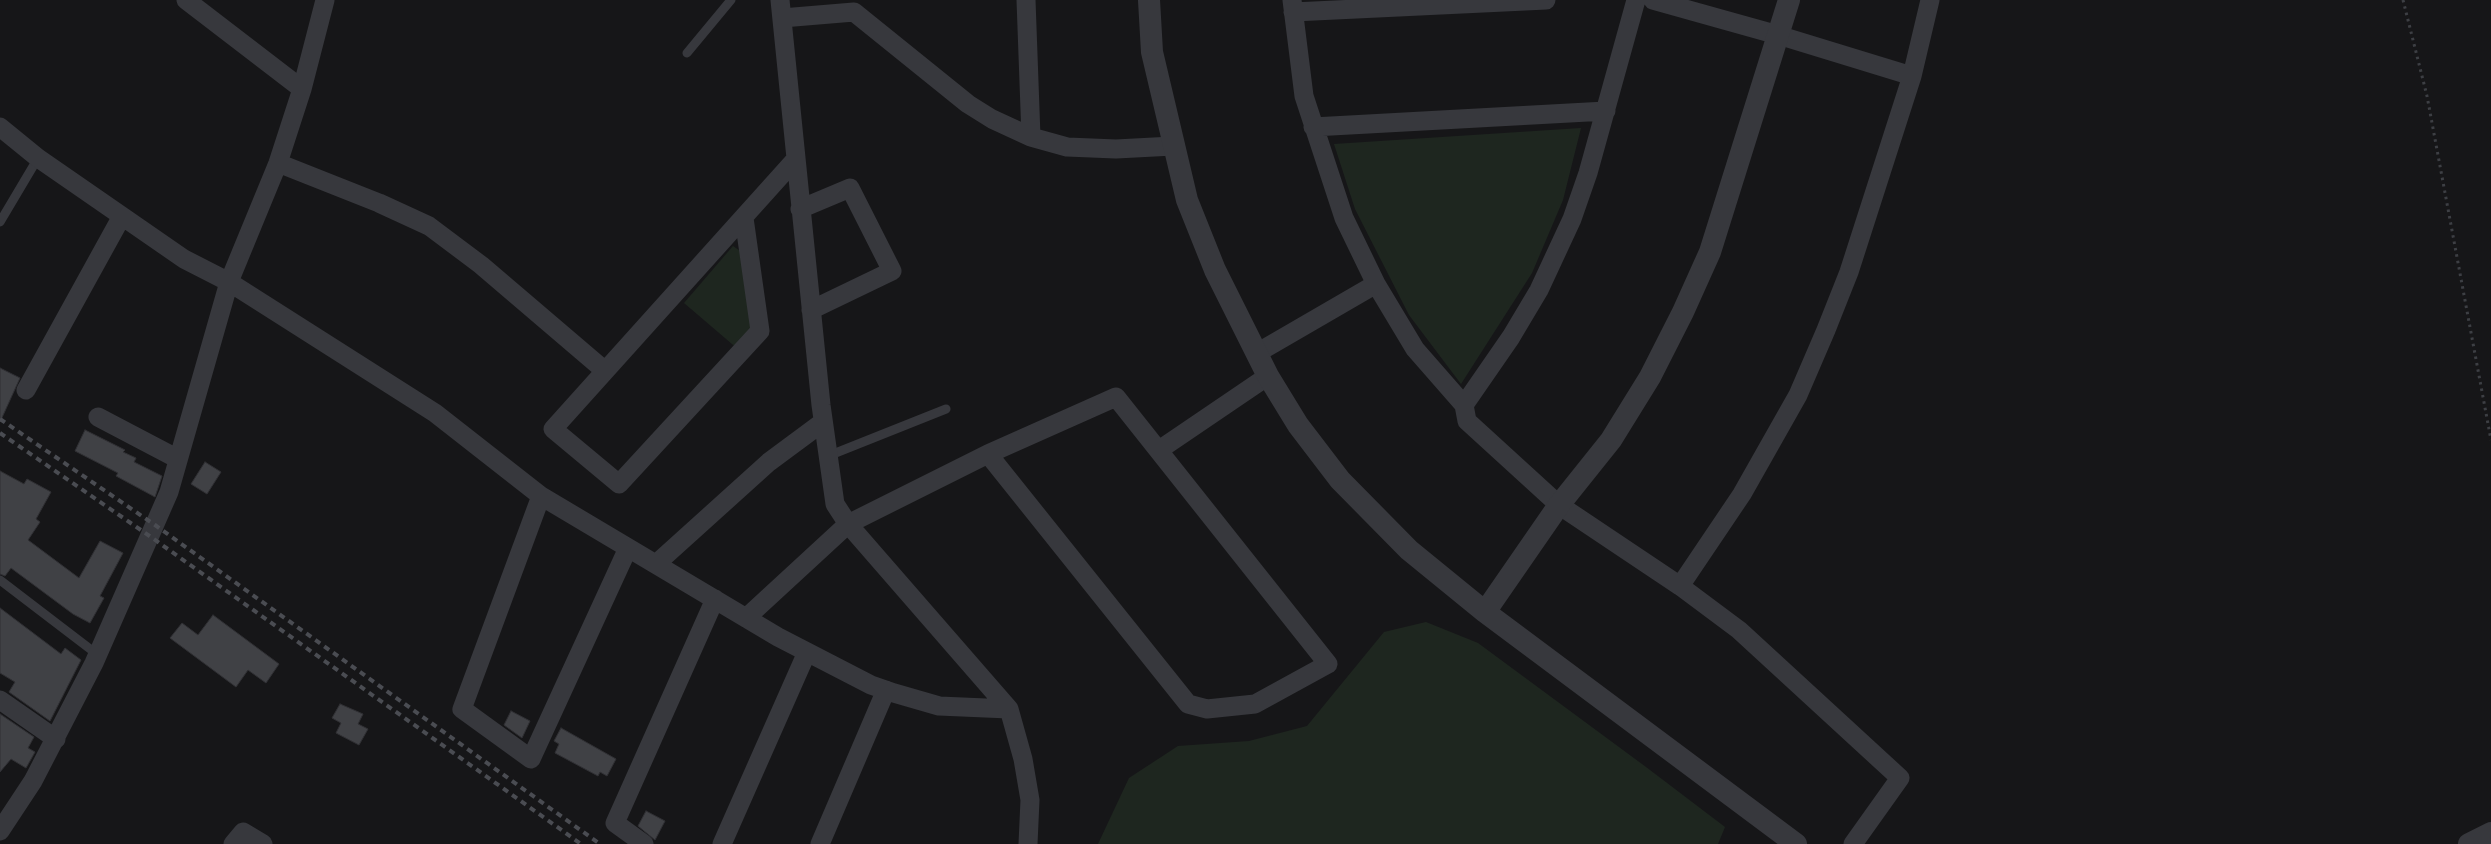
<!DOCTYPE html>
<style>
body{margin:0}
canvas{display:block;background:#161618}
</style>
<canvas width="2491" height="844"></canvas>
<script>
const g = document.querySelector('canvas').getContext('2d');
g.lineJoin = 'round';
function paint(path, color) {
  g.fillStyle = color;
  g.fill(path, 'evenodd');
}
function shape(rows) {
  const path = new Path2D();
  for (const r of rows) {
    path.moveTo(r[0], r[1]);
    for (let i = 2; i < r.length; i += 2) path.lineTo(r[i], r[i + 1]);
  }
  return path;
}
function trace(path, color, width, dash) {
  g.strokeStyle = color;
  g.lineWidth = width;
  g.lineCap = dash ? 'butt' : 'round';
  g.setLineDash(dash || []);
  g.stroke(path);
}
paint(shape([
 [1581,128,1563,200,1532,273,1461,384,1409,315,1355,209,1334,144],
 [733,246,746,255,754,325,739,350,684,303],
 [1426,622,1478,643,1646,767,1725,827,1718,844,1098,844,1129,778,1178,746,1249,741,1307,726,1384,632]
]), '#1e261f');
const building = shape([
 [0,368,20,378,0,422,0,368],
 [85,430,125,450,123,452,136,458,134,462,162,476,155,497,116,476,118,473,75,451,85,430],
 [205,462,221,472,207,494,191,484,205,462],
 [0,471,24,484,27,479,51,492,36,519,40,522,28,540,79,578,100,541,123,553,100,596,104,598,90,623,73,614,11,568,5,576,0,574,0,471],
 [0,608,61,654,65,648,81,660,50,721,9,692,15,682,0,673,0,608],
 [213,615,279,664,266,683,248,670,236,687,170,638,182,623,198,635,213,615],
 [340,704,363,714,358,724,368,729,359,745,336,733,341,723,332,718,340,704],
 [511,711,530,721,522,738,504,725,511,711],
 [0,714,34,737,28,748,35,752,26,768,11,759,0,772,0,714],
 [561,728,616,759,607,776,600,772,598,776,555,753,559,744,554,741,561,728],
 [646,811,665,821,655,840,638,826,646,811]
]);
paint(building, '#404145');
trace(building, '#303034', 1);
trace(shape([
 [2403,0,2427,96,2491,440]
]), '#3d3f44', 3, [2.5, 4]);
trace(shape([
 [687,53,731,0],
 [0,222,38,158],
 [828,456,946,409],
 [0,580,98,655]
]), '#37383d', 9);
trace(shape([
 [186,0,302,89],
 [780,0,821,405,835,504,848,524,1009,709,1023,759,1030,800,1028,844],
 [1026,0,1031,137],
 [1292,0,1304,96,1344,218,1376,284,1415,349,1464,405,1467,421,1559,505,1680,586,1739,630,1900,778,1853,844],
 [1653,0,1778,35,1912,76],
 [1293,12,1546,0],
 [782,18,854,12,968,104,992,119,1031,137,1067,147,1116,149,1173,146],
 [0,127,38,158,184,259,229,282,435,413,541,496,778,637,871,685,894,693,939,706,1009,709],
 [1313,127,1606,111],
 [278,163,379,203,429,226,481,265,604,370],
 [800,209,850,188,892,271,811,310],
 [744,218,760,331,619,484,553,429,794,161],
 [1257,353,1376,284],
 [26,390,122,216],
 [1464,405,1511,337,1539,290,1572,219,1588,173,1636,0],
 [98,417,178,459],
 [1159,450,1268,376],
 [541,496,462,709,531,759,628,548],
 [656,564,769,462,823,422],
 [1680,586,1742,494,1798,395,1826,330,1849,272,1912,76,1930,0],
 [746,618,848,524,988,454,1116,397,1328,664,1255,704,1207,709,1188,704,988,454],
 [0,700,56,739],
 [0,831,33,781,94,663,169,492,229,282,278,163,302,89,325,0],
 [233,844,243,832,263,844],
 [644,844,615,823,715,599],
 [722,844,807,652],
 [820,844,886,690]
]), '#37383d', 19);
trace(shape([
 [1149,0,1152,52,1187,200,1215,270,1268,376,1298,425,1340,480,1409,550,1485,612,1796,844],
 [1485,612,1559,505,1611,440,1650,377,1683,312,1710,252,1789,0],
 [2469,844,2491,833]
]), '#37383d', 22);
trace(shape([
 [0,419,155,525,600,844],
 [0,433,151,537,581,844]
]), '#4a4c52', 4, [6, 5]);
</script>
